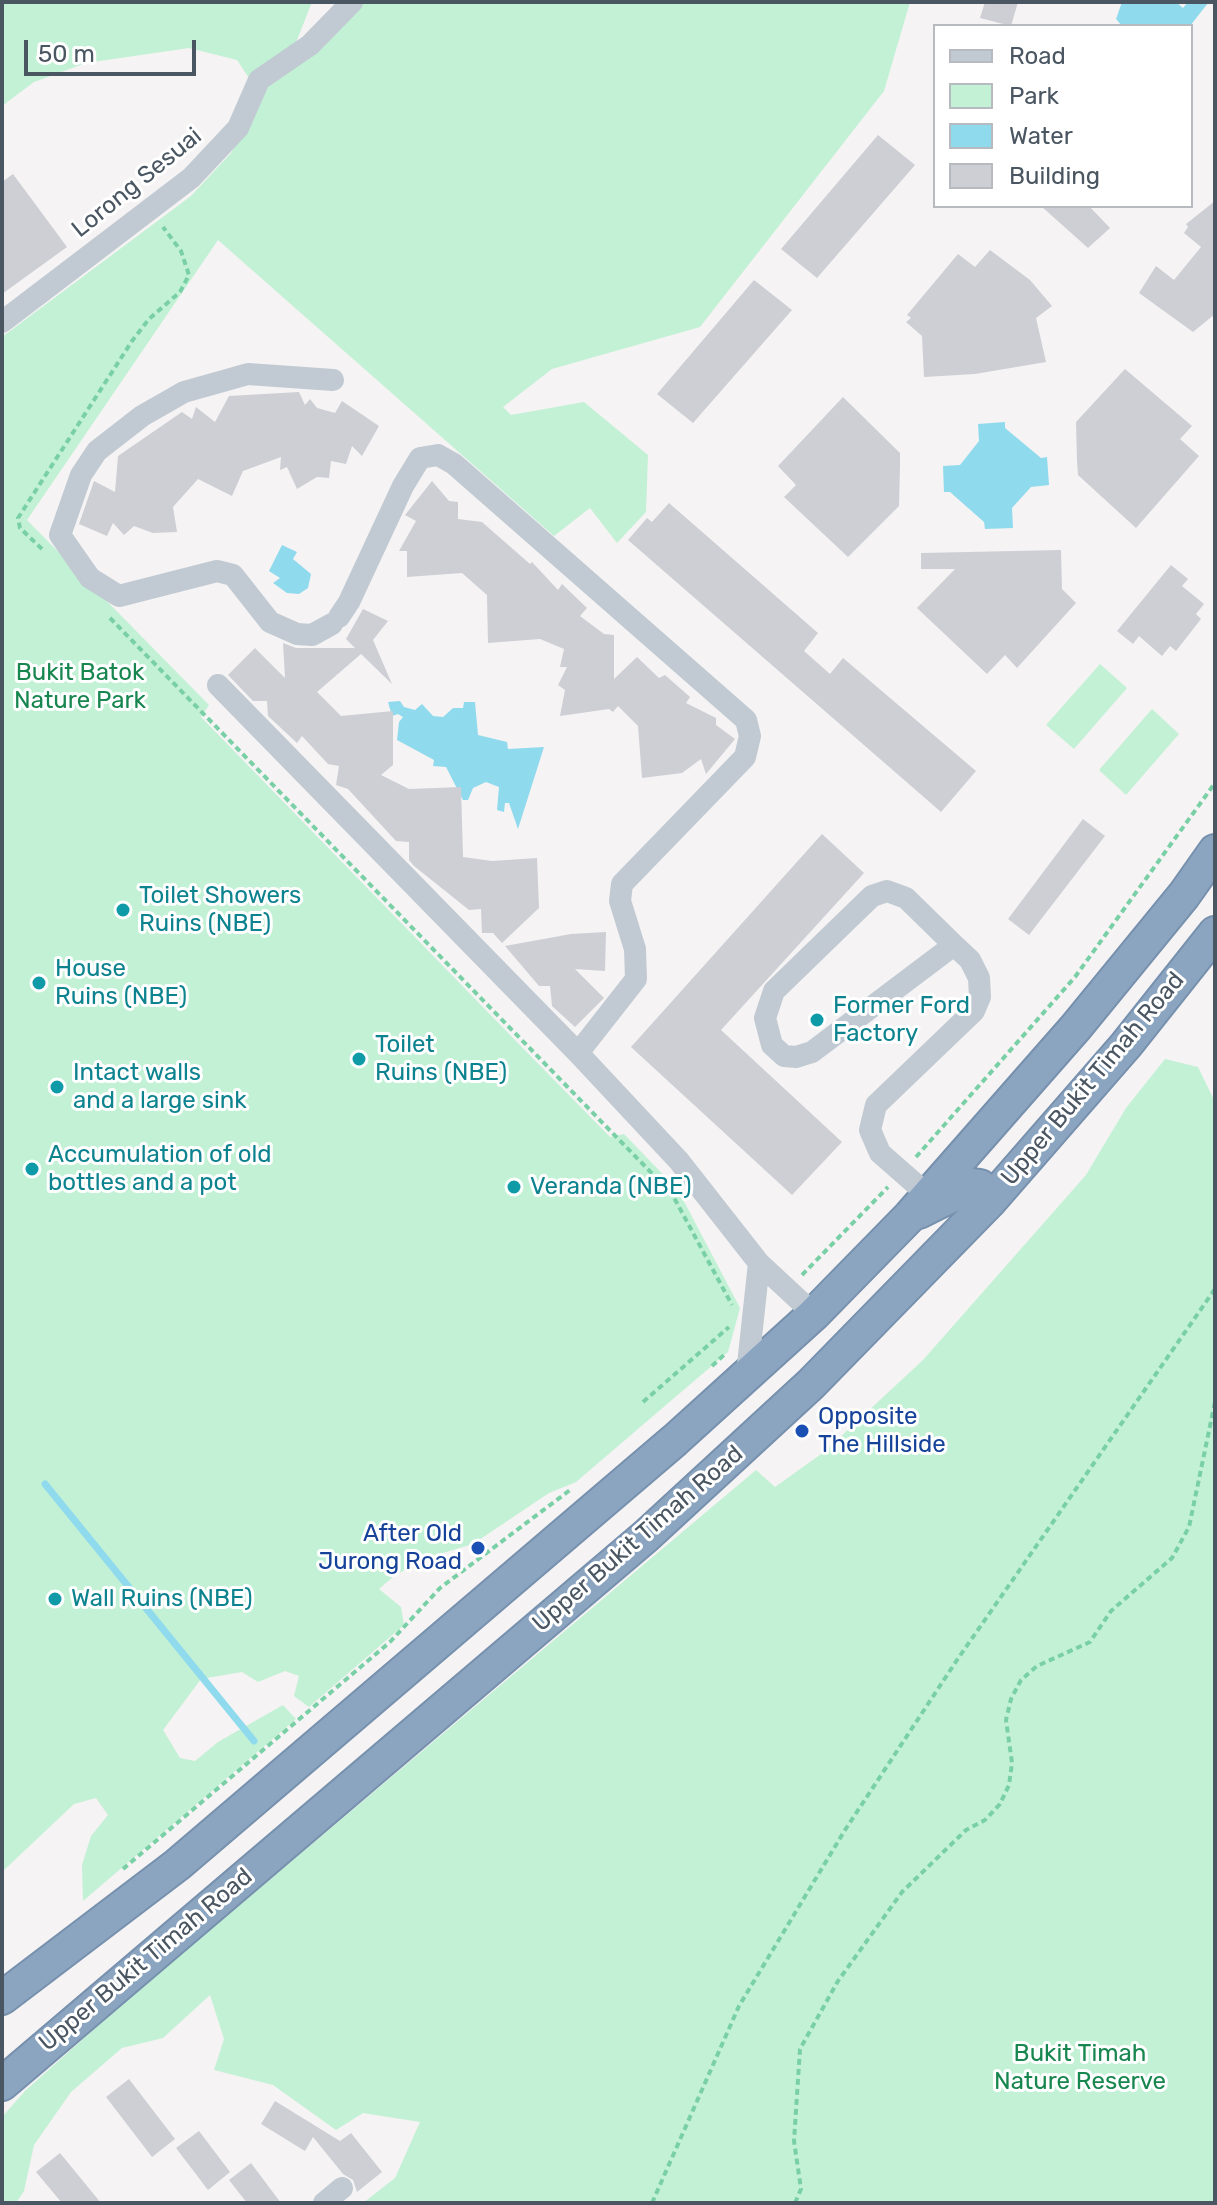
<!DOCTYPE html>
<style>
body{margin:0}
#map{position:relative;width:1217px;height:2205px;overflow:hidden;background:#f5f3f3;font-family:Rubik,sans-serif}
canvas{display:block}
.frame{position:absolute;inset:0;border:4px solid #4a5661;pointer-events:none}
.legend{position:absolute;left:933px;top:24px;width:260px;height:184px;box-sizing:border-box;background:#fff;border:2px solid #b7bbc0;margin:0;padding:10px 14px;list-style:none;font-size:24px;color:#4a5661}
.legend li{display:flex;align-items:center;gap:16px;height:40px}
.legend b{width:40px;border:2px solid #b7bbc0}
.scale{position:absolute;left:24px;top:40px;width:172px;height:36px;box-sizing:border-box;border:4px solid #4a5661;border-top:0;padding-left:10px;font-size:24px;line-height:28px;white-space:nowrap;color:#4a5661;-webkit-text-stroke:6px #fff;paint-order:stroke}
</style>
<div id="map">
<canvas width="1217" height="2205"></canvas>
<div class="frame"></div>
<ul class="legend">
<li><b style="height:10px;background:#c1cad2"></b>Road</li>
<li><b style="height:22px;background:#c3f1d5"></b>Park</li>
<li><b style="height:22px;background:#90daee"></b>Water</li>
<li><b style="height:22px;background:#cdcfd5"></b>Building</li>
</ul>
<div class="scale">50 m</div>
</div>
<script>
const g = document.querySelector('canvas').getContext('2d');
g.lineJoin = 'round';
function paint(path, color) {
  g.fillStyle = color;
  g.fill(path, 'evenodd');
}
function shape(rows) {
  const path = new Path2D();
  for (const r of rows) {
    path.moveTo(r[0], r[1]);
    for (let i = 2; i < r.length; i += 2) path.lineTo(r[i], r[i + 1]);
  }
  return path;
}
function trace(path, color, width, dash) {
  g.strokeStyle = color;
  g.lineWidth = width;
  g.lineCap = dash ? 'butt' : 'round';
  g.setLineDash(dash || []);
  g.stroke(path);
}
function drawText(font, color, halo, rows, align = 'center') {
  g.font = font + ' Rubik,sans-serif';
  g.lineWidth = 6;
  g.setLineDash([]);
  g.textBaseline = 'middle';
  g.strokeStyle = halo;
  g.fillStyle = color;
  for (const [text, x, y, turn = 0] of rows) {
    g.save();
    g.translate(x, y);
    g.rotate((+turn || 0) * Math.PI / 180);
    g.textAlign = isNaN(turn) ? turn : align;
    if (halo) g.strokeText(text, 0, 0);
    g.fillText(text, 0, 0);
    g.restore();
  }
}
paint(shape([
 [2,2,312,2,284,73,342,2,910,2,884,91,700,327,552,369,503,407,511,415,584,402,648,455,646,512,617,543,590,508,554,536,218,240,27,520,209,705,201,717,513,1038,610,1137,624,1134,678,1190,740,1308,728,1352,576,1482,549,1493,473,1544,426,1558,394,1576,379,1589,401,1607,404,1625,309,1707,294,1696,299,1676,285,1671,258,1682,242,1672,201,1679,163,1730,180,1758,195,1761,218,1742,283,1705,296,1719,83,1901,82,1865,91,1836,108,1815,96,1798,74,1804,2,1872,2,337,191,196,231,153,250,119,251,81,237,60,189,48,86,63,34,82,2,106],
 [1100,664,1127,688,1074,749,1046,725],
 [1152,709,1179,734,1126,795,1099,770],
 [1165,1059,1198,1067,1215,1102,1215,2203,363,2203,395,2178,420,2122,363,2113,336,2130,273,2085,214,2070,224,2039,210,1995,163,2038,122,2048,71,2092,34,2145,24,2191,16,2203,2,2203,2,2117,25,2091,122,2004,756,1470,775,1487,824,1452,923,1360,1086,1175,1126,1108]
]), '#c3f1d5');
paint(shape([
 [1122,2,1176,2,1183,8,1188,2,1208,3,1190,26,1122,26,1116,19],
 [1005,422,1005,428,1041,458,1047,457,1049,485,1031,487,1012,508,1013,528,985,529,984,522,950,492,944,492,943,466,960,465,979,441,978,424],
 [282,545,297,552,293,559,311,574,308,588,299,594,287,593,273,583,280,578,269,571],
 [400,701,404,707,415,710,422,704,433,716,443,717,453,708,463,708,464,702,475,702,478,735,507,742,508,749,544,747,518,829,509,803,505,803,504,812,497,810,499,787,486,782,473,788,468,800,463,800,446,767,433,766,434,760,397,740,399,722,403,717,398,714,392,716,388,702]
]), '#90daee');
trace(shape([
 [45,1484,254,1741]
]), '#90daee', 7);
paint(shape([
 [985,2,1018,2,1011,26,980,18],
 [878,135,915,165,817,278,781,249],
 [13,174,67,247,2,294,2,182],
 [1215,201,1215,314,1193,332,1139,293,1156,266,1174,280,1201,247,1184,233,1188,227,1186,224],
 [1041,206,1089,206,1110,228,1088,248],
 [990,250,1030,280,1052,306,1036,318,1046,362,975,374,924,377,922,336,906,322,911,318,907,315,958,254,975,267],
 [754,280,792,310,693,423,657,394],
 [1125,369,1192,426,1180,439,1199,456,1136,528,1078,475,1077,461,1076,422],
 [299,392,305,405,310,399,317,408,335,413,342,401,379,426,362,456,352,446,346,464,331,461,329,478,317,477,297,489,287,467,280,470,281,457,243,471,232,496,198,479,173,507,177,532,153,533,134,526,124,535,113,523,107,536,79,524,94,481,115,492,118,456,182,412,192,419,196,407,215,422,229,396],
 [843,397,900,453,900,465,899,506,848,557,784,497,796,485,778,466],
 [432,481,449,501,458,502,458,519,482,522,530,564,532,562,558,590,562,584,587,608,580,616,604,634,614,635,614,679,637,657,659,678,665,675,690,697,686,703,716,718,716,725,735,739,706,774,701,759,682,773,642,778,638,726,618,706,613,712,609,709,560,716,565,690,558,685,567,667,560,667,564,649,540,639,488,643,487,595,462,573,407,577,407,551,399,551,416,521,405,515],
 [669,503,818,633,804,651,830,674,843,658,976,771,941,812,628,540,647,518,652,522],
 [1061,550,1062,589,1076,603,1017,668,1005,655,987,674,917,608,955,569,921,569,921,553],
 [1171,565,1188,579,1182,586,1204,604,1196,614,1201,619,1176,651,1170,646,1162,656,1139,636,1133,644,1117,631],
 [363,609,388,621,373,640,392,684,361,654,317,692,341,716,393,711,393,765,381,775,409,789,461,787,463,857,492,861,537,858,539,908,502,943,493,933,482,933,481,909,469,910,414,866,409,860,409,842,396,841,348,789,336,785,339,766,328,764,302,736,297,743,268,716,267,701,253,701,228,675,255,648,285,678,283,643,296,648,355,648,346,639],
 [1083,819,1105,836,1029,935,1008,919],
 [822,834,864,873,721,1030,842,1142,792,1195,631,1047],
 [606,932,605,971,575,969,604,998,575,1027,552,1006,550,986,539,986,505,946,571,934],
 [129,2079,175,2139,152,2157,106,2097],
 [275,2101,340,2141,351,2133,382,2172,357,2192,353,2180,343,2174,313,2137,305,2151,261,2124],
 [199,2131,230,2172,208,2190,176,2148],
 [60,2153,101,2203,62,2203,36,2172],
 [251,2163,281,2203,247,2203,229,2180]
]), '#cdcfd5');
const highway = shape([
 [919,1212,973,1185,980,1186,990,1201],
 [2,1998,177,1865,675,1440,814,1314,910,1216,1076,1027,1184,895,1215,851],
 [2,2084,646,1536,811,1384,990,1201,1126,1045,1215,933]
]);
trace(highway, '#7690ad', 36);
trace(shape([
 [42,549,20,528,18,518,132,341,149,319,180,292,189,275,181,251,163,227],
 [110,618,672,1194,732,1305],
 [916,1157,1075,977,1215,783],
 [802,1275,888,1187],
 [712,1366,726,1353],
 [643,1402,729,1327],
 [123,1869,390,1642,440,1588,570,1490],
 [652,2203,739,2006,845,1830,957,1660,1215,1289],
 [795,2203,801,2189,794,2141,800,2049,838,1981,902,1892,966,1830,985,1820,1000,1804,1009,1785,1012,1763,1006,1720,1011,1699,1021,1680,1037,1666,1090,1642,1111,1611,1172,1558,1189,1527,1215,1402]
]), '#7ad0a6', 4, [6, 4]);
trace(shape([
 [2,322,191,178,238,128,259,80,310,45,352,2],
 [339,617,349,602,403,486,420,458,438,455,454,464,746,720,750,736,745,757,622,884,620,901,635,949,636,979,578,1053],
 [332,624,312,635,297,634,270,622,233,575,217,571,119,596,90,578,60,535,81,475,97,451,142,416,184,392,248,374,333,380],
 [218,685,578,1053,679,1161,759,1263,814,1314],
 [928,1195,880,1153,870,1130,876,1105,974,1011,980,997,979,978,970,960,954,945,906,898,887,891,872,896,774,991,765,1018,772,1045,784,1056,796,1057,812,1052,954,945],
 [747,1374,759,1263],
 [324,2203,342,2188]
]), '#c1cad2', 22);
trace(highway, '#8ba5c1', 32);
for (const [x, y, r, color] of [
 [123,910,8,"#0f9aa8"],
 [39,983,8,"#0f9aa8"],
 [817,1020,8,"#0f9aa8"],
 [359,1059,8,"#0f9aa8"],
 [57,1087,8,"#0f9aa8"],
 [32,1169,8,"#0f9aa8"],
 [514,1187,8,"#0f9aa8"],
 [802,1431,8,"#1a4fb4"],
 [478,1548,8,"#1a4fb4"],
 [55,1599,8,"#0f9aa8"]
]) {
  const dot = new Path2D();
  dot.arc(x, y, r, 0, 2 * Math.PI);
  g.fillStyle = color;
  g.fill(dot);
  trace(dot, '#fff', 3);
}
drawText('24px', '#4a5661', '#fff', [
 ["Lorong Sesuai",137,183,-39],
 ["Upper Bukit Timah Road",1093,1079,-50],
 ["Upper Bukit Timah Road",638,1539,-41],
 ["Upper Bukit Timah Road",146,1960,-40]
]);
drawText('24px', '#17864f', '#fff', [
 ["Bukit Batok",80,673],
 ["Nature Park",80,701],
 ["Bukit Timah",1080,2054],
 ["Nature Reserve",1080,2082]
]);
drawText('24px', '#0d838f', '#fff', [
 ["Toilet Showers",139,896],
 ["Ruins (NBE)",139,924],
 ["House",55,969],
 ["Ruins (NBE)",55,997],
 ["Former Ford",833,1006],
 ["Factory",833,1034],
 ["Toilet",375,1045],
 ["Ruins (NBE)",375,1073],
 ["Intact walls",73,1073],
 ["and a large sink",73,1101],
 ["Accumulation of old",48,1155],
 ["bottles and a pot",48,1183],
 ["Veranda (NBE)",530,1187],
 ["Wall Ruins (NBE)",71,1599]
], 'left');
drawText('24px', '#164399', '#fff', [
 ["Opposite",818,1417],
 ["The Hillside",818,1445],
 ["After Old",462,1534,"right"],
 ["Jurong Road",462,1562,"right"]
], 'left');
</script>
